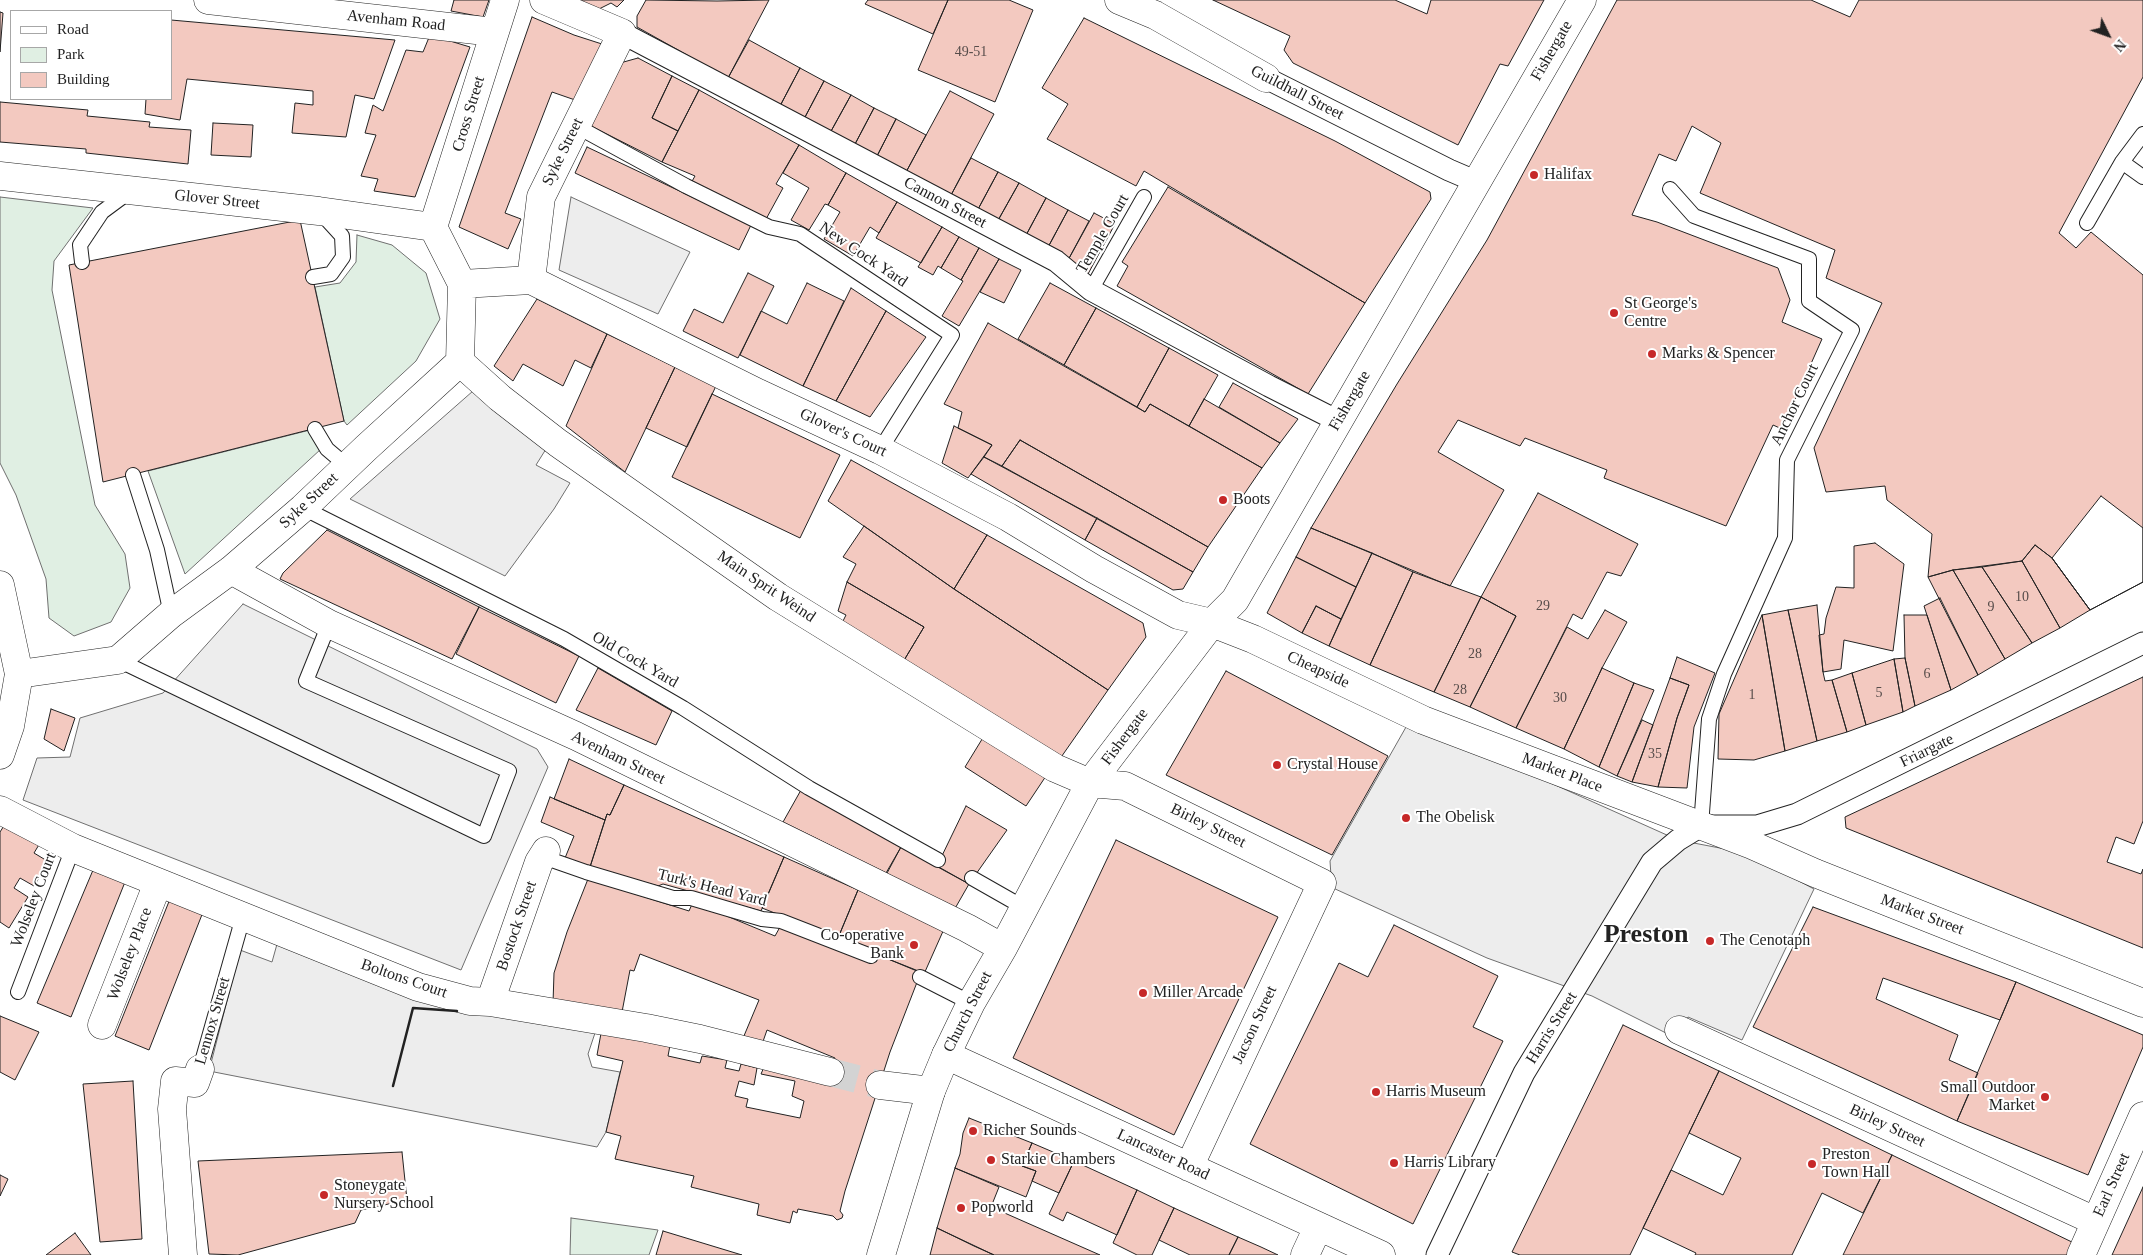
<!DOCTYPE html>
<style>
body{margin:0}
#map{position:relative;width:2143px;height:1255px;overflow:hidden;background:#fff;font-family:"Times New Roman",serif}
canvas{display:block}
.legend{position:absolute;left:10px;top:10px;width:162px;height:90px;box-sizing:border-box;background:#fff;border:1px solid #a7a7a7;margin:0;padding:6px 9px;list-style:none;font-size:15px;color:#222}
.legend li{display:flex;align-items:center;gap:10px;height:25px}
.legend b{width:25px;border:1px solid #a7a7a7}
.north{position:absolute;left:2083px;top:10px;width:50px;height:50px;-webkit-text-stroke:4px #fff;paint-order:stroke;rotate:132deg;font-size:14px;font-weight:700;line-height:20px;text-align:center;color:#222}
.north::after{content:'';display:block;margin:auto;width:18px;height:22px;background:#222;clip-path:polygon(50% 0,100% 100%,50% 72%,0 100%)}
</style>
<div id="map">
<canvas width="2143" height="1255"></canvas>
<ul class="legend">
<li><b style="height:6px;background:#fff"></b>Road</li>
<li><b style="height:14px;background:#e0efe3"></b>Park</li>
<li><b style="height:14px;background:#f3c9c0"></b>Building</li>
</ul>
<div class="north">N</div>
</div>
<script>
const g = document.querySelector('canvas').getContext('2d');
g.lineJoin = 'round';
function paint(path, color) {
  g.fillStyle = color;
  g.fill(path, 'evenodd');
}
function shape(rows) {
  const path = new Path2D();
  for (const r of rows) {
    path.moveTo(r[0], r[1]);
    for (let i = 2; i < r.length; i += 2) path.lineTo(r[i], r[i + 1]);
  }
  return path;
}
function trace(path, color, width, dash) {
  g.strokeStyle = color;
  g.lineWidth = width;
  g.lineCap = dash ? 'butt' : 'round';
  g.setLineDash(dash || []);
  g.stroke(path);
}
function drawText(font, color, halo, rows, align = 'center') {
  g.font = font + ' "Times New Roman",serif';
  g.lineWidth = 4;
  g.setLineDash([]);
  g.textBaseline = 'middle';
  g.strokeStyle = halo;
  g.fillStyle = color;
  for (const [text, x, y, turn = 0] of rows) {
    g.save();
    g.translate(x, y);
    g.rotate((+turn || 0) * Math.PI / 180);
    g.textAlign = isNaN(turn) ? turn : align;
    if (halo) g.strokeText(text, 0, 0);
    g.fillText(text, 0, 0);
    g.restore();
  }
}
const green = shape([
 [0,197,93,208,54,261,52,290,95,505,125,554,130,588,111,622,74,636,49,618,46,579,16,495,0,463,0,197],
 [357,235,392,245,426,273,440,319,416,361,347,425,344,421,315,287,340,283,356,262,357,235],
 [310,430,321,449,185,574,148,471,310,430],
 [571,1218,658,1230,649,1255,570,1255,571,1218]
]);
paint(green, '#e0efe3');
trace(green, '#6f6f6f', 1);
const parking = shape([
 [571,197,690,252,658,314,559,270,571,197],
 [473,391,546,449,536,465,570,483,554,509,505,576,350,499,473,391],
 [243,604,537,749,548,767,461,970,23,800,37,758,70,757,80,718,163,693,243,604],
 [1410,720,1678,840,1746,853,1814,889,1742,1040,1688,1017,1674,1037,1592,996,1487,958,1333,888,1336,883,1331,876,1330,861,1410,720],
 [279,937,596,1030,588,1054,592,1067,620,1072,606,1132,597,1147,209,1071,240,950,272,962,279,937]
]);
paint(parking, '#ededed');
trace(parking, '#6f6f6f', 1);
const building = shape([
 [454,0,489,0,483,17,451,11,454,0],
 [577,0,624,0,617,7,611,3,599,9,577,0],
 [646,0,717,1,769,0,728,78,637,27,637,16,646,0],
 [868,0,948,0,933,34,865,4,868,0],
 [948,0,1009,0,1033,10,995,102,918,70,948,0],
 [1213,0,1395,0,1427,14,1431,0,1544,0,1508,66,1500,64,1458,145,1293,63,1284,50,1290,36,1213,0],
 [1617,0,1811,0,1850,17,1859,0,2143,0,2143,77,2059,233,2076,248,2091,232,2143,275,2143,582,2090,610,2052,558,2035,545,2022,561,1953,570,1928,577,1932,534,1887,500,1885,486,1826,492,1814,448,1882,303,1826,278,1835,250,1700,193,1721,143,1692,126,1676,161,1659,154,1632,215,1657,222,1778,268,1790,300,1782,322,1822,339,1782,429,1773,425,1726,526,1604,478,1607,470,1525,438,1520,446,1458,420,1438,452,1504,490,1450,586,1311,528,1397,384,1487,240,1617,0],
 [0,12,3,13,0,52,0,12],
 [532,17,574,35,605,45,578,101,552,92,505,213,521,219,508,249,459,227,532,17],
 [1084,18,1335,141,1430,192,1431,199,1365,303,1144,171,1136,186,1047,139,1068,104,1042,88,1084,18],
 [171,20,395,40,374,99,355,95,346,137,292,133,295,103,313,105,313,91,187,79,180,120,145,114,146,99,171,99,171,20],
 [430,35,470,47,415,197,374,191,378,179,361,176,376,135,365,133,373,105,383,111,406,50,423,52,430,35],
 [749,40,800,68,780,106,728,78,749,40],
 [638,58,672,76,652,118,678,131,662,162,591,126,620,63,638,58],
 [800,68,824,81,804,119,780,106,800,68],
 [672,76,699,90,678,131,652,118,672,76],
 [824,81,851,95,830,133,804,119,824,81],
 [699,90,799,145,776,184,783,188,765,221,691,183,695,176,662,162,699,90],
 [950,91,994,114,950,197,905,174,950,91],
 [851,95,874,108,854,146,830,133,851,95],
 [0,102,88,110,87,116,150,122,149,127,191,130,188,164,86,153,86,149,0,142,0,102],
 [874,108,896,119,876,158,854,146,874,108],
 [896,119,926,135,905,174,876,158,896,119],
 [213,123,253,125,251,157,211,155,213,123],
 [799,145,846,173,828,205,825,204,809,230,791,220,809,188,783,173,799,145],
 [587,147,751,225,739,250,575,173,587,147],
 [971,158,998,172,976,213,950,197,971,158],
 [998,172,1019,183,996,224,976,213,998,172],
 [846,173,897,202,879,233,870,227,853,256,824,239,840,212,828,205,846,173],
 [1019,183,1046,198,1024,239,996,224,1019,183],
 [1168,187,1365,303,1308,394,1117,286,1128,266,1122,262,1168,187],
 [1046,198,1068,210,1046,251,1024,239,1046,198],
 [897,202,942,227,921,263,876,238,897,202],
 [1068,210,1089,221,1067,262,1046,251,1068,210],
 [1094,213,1115,224,1088,274,1067,262,1094,213],
 [300,220,344,421,103,482,69,265,300,220],
 [942,227,959,237,941,268,938,266,933,275,918,267,942,227],
 [959,237,979,248,961,280,941,268,959,237],
 [979,248,999,259,959,326,942,316,963,281,961,280,979,248],
 [999,259,1021,270,1004,303,980,292,999,259],
 [748,273,774,286,738,358,683,331,694,309,723,323,748,273],
 [807,283,844,301,803,386,740,355,761,311,787,324,807,283],
 [1050,283,1096,308,1064,365,1018,339,1050,283],
 [851,288,886,311,836,401,803,386,851,288],
 [537,299,607,334,591,368,575,360,563,386,523,364,513,381,494,366,537,299],
 [1096,308,1169,348,1137,407,1064,365,1096,308],
 [886,311,926,337,870,417,836,401,886,311],
 [988,323,1145,412,1150,404,1262,468,1208,547,1020,440,1002,466,984,457,992,445,958,428,962,412,944,404,988,323],
 [607,334,675,367,625,472,566,426,607,334],
 [1169,348,1218,375,1189,426,1150,404,1145,412,1137,407,1169,348],
 [675,367,716,386,687,447,646,428,675,367],
 [1233,383,1298,419,1280,443,1219,407,1233,383],
 [712,394,840,455,800,538,672,477,712,394],
 [1204,399,1280,443,1262,468,1189,426,1204,399],
 [954,426,992,445,968,478,942,463,954,426],
 [1020,440,1208,547,1193,572,1002,466,1020,440],
 [984,457,1097,518,1085,540,971,474,984,457],
 [851,460,987,535,954,589,828,501,851,460],
 [1538,493,1638,544,1621,576,1607,572,1582,619,1573,614,1516,728,1470,707,1516,616,1481,597,1538,493],
 [2101,496,2143,528,2143,582,2090,610,2052,558,2101,496],
 [1097,518,1193,572,1183,589,1173,590,1085,540,1097,518],
 [864,526,954,589,1108,690,1057,763,903,662,924,627,847,582,856,564,843,557,864,526],
 [1311,528,1372,553,1356,587,1296,557,1311,528],
 [327,530,479,607,452,659,280,579,283,573,327,530],
 [987,535,1143,623,1146,637,1108,690,954,589,987,535],
 [1875,543,1904,564,1893,651,1844,640,1841,669,1823,672,1819,635,1824,634,1826,618,1836,587,1854,588,1854,546,1875,543],
 [2035,545,2052,558,2090,610,2060,628,2022,561,2035,545],
 [1372,553,1413,572,1370,665,1329,646,1372,553],
 [1296,557,1356,587,1341,619,1316,606,1302,633,1267,613,1296,557],
 [2022,561,2060,628,2032,643,1982,567,2022,561],
 [1982,567,2032,643,2005,659,1953,570,1982,567],
 [1953,570,2005,659,1978,675,1928,577,1953,570],
 [1413,572,1481,597,1434,692,1370,665,1413,572],
 [847,582,924,627,903,662,842,623,846,615,838,611,847,582],
 [1481,597,1516,616,1470,707,1434,692,1481,597],
 [1940,598,1978,675,1951,690,1924,606,1940,598],
 [1817,605,1823,672,1825,681,1832,680,1847,732,1817,741,1788,610,1817,605],
 [1316,606,1341,619,1329,646,1302,633,1316,606],
 [479,607,579,656,556,703,456,654,479,607],
 [1605,610,1627,622,1602,668,1564,749,1516,728,1567,627,1588,639,1605,610],
 [1788,610,1817,741,1785,751,1762,615,1788,610],
 [1762,615,1785,751,1754,760,1718,759,1719,714,1762,615],
 [1904,615,1927,615,1951,690,1915,706,1905,658,1904,615],
 [1677,657,1715,673,1694,727,1687,788,1658,787,1677,718,1689,685,1670,678,1677,657],
 [1905,658,1915,706,1903,712,1894,659,1905,658],
 [1894,659,1903,712,1866,725,1852,673,1894,659],
 [598,668,672,711,656,745,576,710,598,668],
 [1602,668,1634,683,1599,767,1564,749,1602,668],
 [1226,671,1388,756,1332,855,1166,775,1226,671],
 [1852,673,1866,725,1847,732,1832,680,1852,673],
 [2143,677,2143,821,2134,844,2116,837,2107,862,2141,874,2143,869,2143,948,1846,828,1845,817,2143,677],
 [1670,678,1689,685,1677,718,1658,787,1632,782,1670,678],
 [1634,683,1654,690,1617,776,1599,767,1634,683],
 [51,709,75,718,64,751,44,739,51,709],
 [1642,720,1653,725,1632,782,1617,776,1642,720],
 [984,736,1050,770,1026,806,965,767,984,736],
 [569,759,624,785,610,815,607,814,605,820,554,799,569,759],
 [624,785,784,857,761,911,663,884,658,886,590,867,607,814,610,815,624,785],
 [801,790,901,847,886,873,783,822,801,790],
 [550,797,605,820,590,867,565,858,574,836,541,822,550,797],
 [966,806,1007,830,969,884,937,866,966,806],
 [7,821,43,838,34,853,49,862,34,886,20,878,14,888,28,897,9,928,0,922,0,832,7,821],
 [1116,840,1278,917,1174,1135,1013,1058,1116,840],
 [901,847,969,884,953,912,886,875,901,847],
 [784,857,858,890,838,938,762,908,784,857],
 [96,863,127,877,71,1017,37,1003,96,863],
 [588,879,689,911,693,902,775,936,780,927,873,953,921,972,890,1052,845,1191,840,1211,843,1215,842,1218,837,1220,833,1216,798,1209,797,1213,793,1211,790,1223,757,1215,759,1204,691,1187,694,1176,615,1159,621,1136,606,1132,623,1061,597,1055,602,1028,671,1040,668,1056,700,1063,702,1056,727,1060,725,1068,739,1071,741,1064,757,1068,754,1085,739,1081,735,1096,748,1099,746,1107,800,1118,804,1101,792,1096,795,1081,761,1074,764,1067,832,1067,835,1058,767,1030,760,1050,741,1043,759,1000,640,954,634,971,630,970,622,1012,553,1003,554,973,567,932,588,879],
 [858,890,944,929,924,974,838,938,858,890],
 [172,894,203,912,149,1050,115,1036,172,894],
 [1813,907,2016,982,2000,1020,1883,978,1876,999,1958,1035,1949,1060,1978,1073,1957,1121,1753,1027,1813,907],
 [1394,925,1498,976,1473,1027,1503,1041,1413,1224,1250,1144,1339,963,1368,977,1394,925],
 [2016,982,2143,1035,2143,1047,2088,1175,1957,1121,2016,982],
 [0,1016,39,1032,15,1080,0,1072,0,1016],
 [1623,1025,1719,1071,1630,1255,1520,1255,1512,1252,1623,1025],
 [1719,1071,1892,1155,1863,1213,1822,1193,1792,1255,1695,1255,1696,1253,1643,1228,1671,1170,1723,1195,1741,1158,1689,1133,1719,1071],
 [133,1081,142,1239,100,1242,83,1084,133,1081],
 [969,1118,1032,1143,1022,1166,1036,1171,1026,1197,955,1168,960,1154,963,1133,969,1118],
 [1032,1143,1074,1161,1059,1193,1032,1181,1036,1171,1022,1166,1032,1143],
 [402,1152,407,1200,361,1210,355,1223,238,1255,209,1254,198,1161,402,1152],
 [1892,1155,2076,1244,2071,1255,1843,1255,1892,1155],
 [1074,1161,1137,1190,1117,1235,1067,1212,1063,1221,1049,1214,1074,1161],
 [955,1168,999,1187,991,1207,1100,1255,994,1255,937,1228,955,1168],
 [0,1175,8,1179,0,1196,0,1175],
 [2143,1187,2143,1255,2112,1255,2143,1187],
 [1137,1190,1174,1208,1152,1255,1137,1255,1113,1243,1137,1190],
 [1174,1208,1238,1237,1229,1255,1190,1255,1159,1240,1174,1208],
 [937,1228,974,1246,994,1255,930,1255,937,1228],
 [663,1231,742,1255,656,1255,663,1231],
 [75,1233,91,1255,46,1255,75,1233],
 [1238,1237,1261,1247,1278,1255,1229,1255,1238,1237]
]);
paint(building, '#f3c9c0');
trace(building, '#222', 1);
trace(shape([
 [830,1072,880,1085]
]), '#d3d3d3', 28, [28, 14]);
const service = shape([
 [576,126,686,186,769,227,800,234,952,335,880,450],
 [2122,162,2143,177],
 [1670,189,1694,216,1809,259,1809,301,1852,330,1787,460,1785,538,1724,674,1709,719,1701,826],
 [2087,223,2122,162,2143,134],
 [82,262,80,245,102,212,129,192],
 [313,277,331,274,343,257,342,236,321,213],
 [1091,290,1144,197],
 [315,429,327,449,347,466],
 [133,475,157,550,171,614],
 [303,508,564,639,683,708,809,788,938,860],
 [118,660,484,836,509,771,306,681,329,624],
 [543,857,586,872,673,898,691,898,762,919,781,921,871,956],
 [972,878,1023,907],
 [920,977,971,1003],
 [18,992,73,848],
 [200,1069,243,917]
]);
const pedestrian = shape([
 [622,33,1056,261,1091,290,1269,386,1338,421],
 [1266,78,1449,170,1477,182],
 [1437,1255,1524,1073,1652,862,1678,840,1701,826,1757,826,1797,814,2143,643]
]);
const minor = shape([
 [208,0,494,32],
 [1119,0,1155,15,1266,78],
 [0,176,319,211,433,227],
 [433,227,505,0],
 [531,280,541,197,622,33,544,0],
 [462,284,531,280,758,393,880,450,1008,517,1094,569,1178,615,1212,623,1253,639,1423,720,1752,845,1815,873,2143,1003],
 [460,362,500,398,558,443,778,597,1055,768,1090,783,1125,786,1322,883,1189,1167],
 [231,570,329,624,576,736,967,928,1003,948],
 [19,674,118,660,171,614,231,570,303,508,366,448,460,362,462,284,433,227],
 [0,810,73,848,418,987,470,1001,490,1002,646,1028,700,1039,830,1072],
 [490,1002,539,862,546,851],
 [102,1025,158,883],
 [1679,1030,2095,1221],
 [880,1085,931,1091],
 [183,1255,172,1109,175,1081,195,1083,200,1069],
 [1305,1255,1318,1227],
 [1381,1255,946,1055,971,1003,1003,948,1090,783,1212,623,1235,600,1582,0],
 [2081,1255,2143,1116]
]);
const tertiary = shape([
 [0,585,19,674,10,726,0,755],
 [881,1255,931,1091,946,1055]
]);
trace(service, '#222', 16);
trace(pedestrian, '#222', 23);
trace(minor, '#222', 29);
trace(tertiary, '#222', 29);
trace(service, '#fff', 14);
trace(pedestrian, '#fff', 21);
trace(minor, '#fff', 28);
trace(tertiary, '#fff', 28);
trace(shape([
 [393,1086,413,1008,457,1011]
]), '#222', 2.5);
for (const [x, y, r, color] of [
 [1534,175,5,"#c62828"],
 [1614,313,5,"#c62828"],
 [1652,354,5,"#c62828"],
 [1223,500,5,"#c62828"],
 [1277,765,5,"#c62828"],
 [1406,818,5,"#c62828"],
 [1710,941,5,"#c62828"],
 [914,945,5,"#c62828"],
 [1143,993,5,"#c62828"],
 [1376,1092,5,"#c62828"],
 [2045,1097,5,"#c62828"],
 [973,1131,5,"#c62828"],
 [991,1160,5,"#c62828"],
 [1394,1163,5,"#c62828"],
 [1812,1164,5,"#c62828"],
 [324,1195,5,"#c62828"],
 [961,1208,5,"#c62828"]
]) {
  const dot = new Path2D();
  dot.arc(x, y, r, 0, 2 * Math.PI);
  g.fillStyle = color;
  g.fill(dot);
  trace(dot, '#fff', 2);
}
drawText('14px', '#564c4a', null, [
 ["49-51",971,52],
 ["10",2022,597],
 ["29",1543,606],
 ["9",1991,607],
 ["28",1475,654],
 ["6",1927,674],
 ["28",1460,690],
 ["5",1879,693],
 ["1",1752,695],
 ["30",1560,698],
 ["35",1655,754]
]);
drawText('16px', '#222', '#fff', [
 ["Avenham Road",396,21,6],
 ["Fishergate",1552,51,-60],
 ["Guildhall Street",1297,93,27],
 ["Cross Street",469,114,-73],
 ["Syke Street",563,152,-64],
 ["Glover Street",217,200,6],
 ["Cannon Street",945,203,28],
 ["Temple Court",1103,234,-60],
 ["New Cock Yard",863,255,34],
 ["Fishergate",1350,401,-60],
 ["Anchor Court",1795,405,-64],
 ["Glover's Court",843,433,25],
 ["Syke Street",309,501,-43],
 ["Main Sprit Weind",766,587,34],
 ["Old Cock Yard",635,660,30],
 ["Cheapside",1318,670,25],
 ["Fishergate",1125,737,-53],
 ["Friargate",1927,751,-26],
 ["Avenham Street",618,758,26],
 ["Market Place",1562,773,21],
 ["Birley Street",1208,826,26],
 ["Turk's Head Yard",712,888,14],
 ["Wolseley Court",34,900,-69],
 ["Market Street",1922,915,21],
 ["Bostock Street",517,926,-71],
 ["Wolseley Place",130,954,-69],
 ["Boltons Court",404,979,19],
 ["Church Street",968,1012,-63],
 ["Lennox Street",213,1021,-74],
 ["Jacson Street",1255,1025,-65],
 ["Harris Street",1552,1028,-58],
 ["Birley Street",1887,1126,25],
 ["Lancaster Road",1163,1155,25],
 ["Earl Street",2112,1185,-66]
]);
drawText('16px', '#222', '#fff', [
 ["Halifax",1544,175],
 ["St George's",1624,304],
 ["Centre",1624,322],
 ["Marks & Spencer",1662,354],
 ["Boots",1233,500],
 ["Crystal House",1287,765],
 ["The Obelisk",1416,818],
 ["Co-operative",904,936,"right"],
 ["Bank",904,954,"right"],
 ["The Cenotaph",1720,941],
 ["Miller Arcade",1153,993],
 ["Small Outdoor",2035,1088,"right"],
 ["Market",2035,1106,"right"],
 ["Harris Museum",1386,1092],
 ["Richer Sounds",983,1131],
 ["Preston",1822,1155],
 ["Town Hall",1822,1173],
 ["Starkie Chambers",1001,1160],
 ["Harris Library",1404,1163],
 ["Stoneygate",334,1186],
 ["Nursery School",334,1204],
 ["Popworld",971,1208]
], 'left');
drawText('bold 26px', '#222', '#fff', [
 ["Preston",1646,935]
]);
</script>
